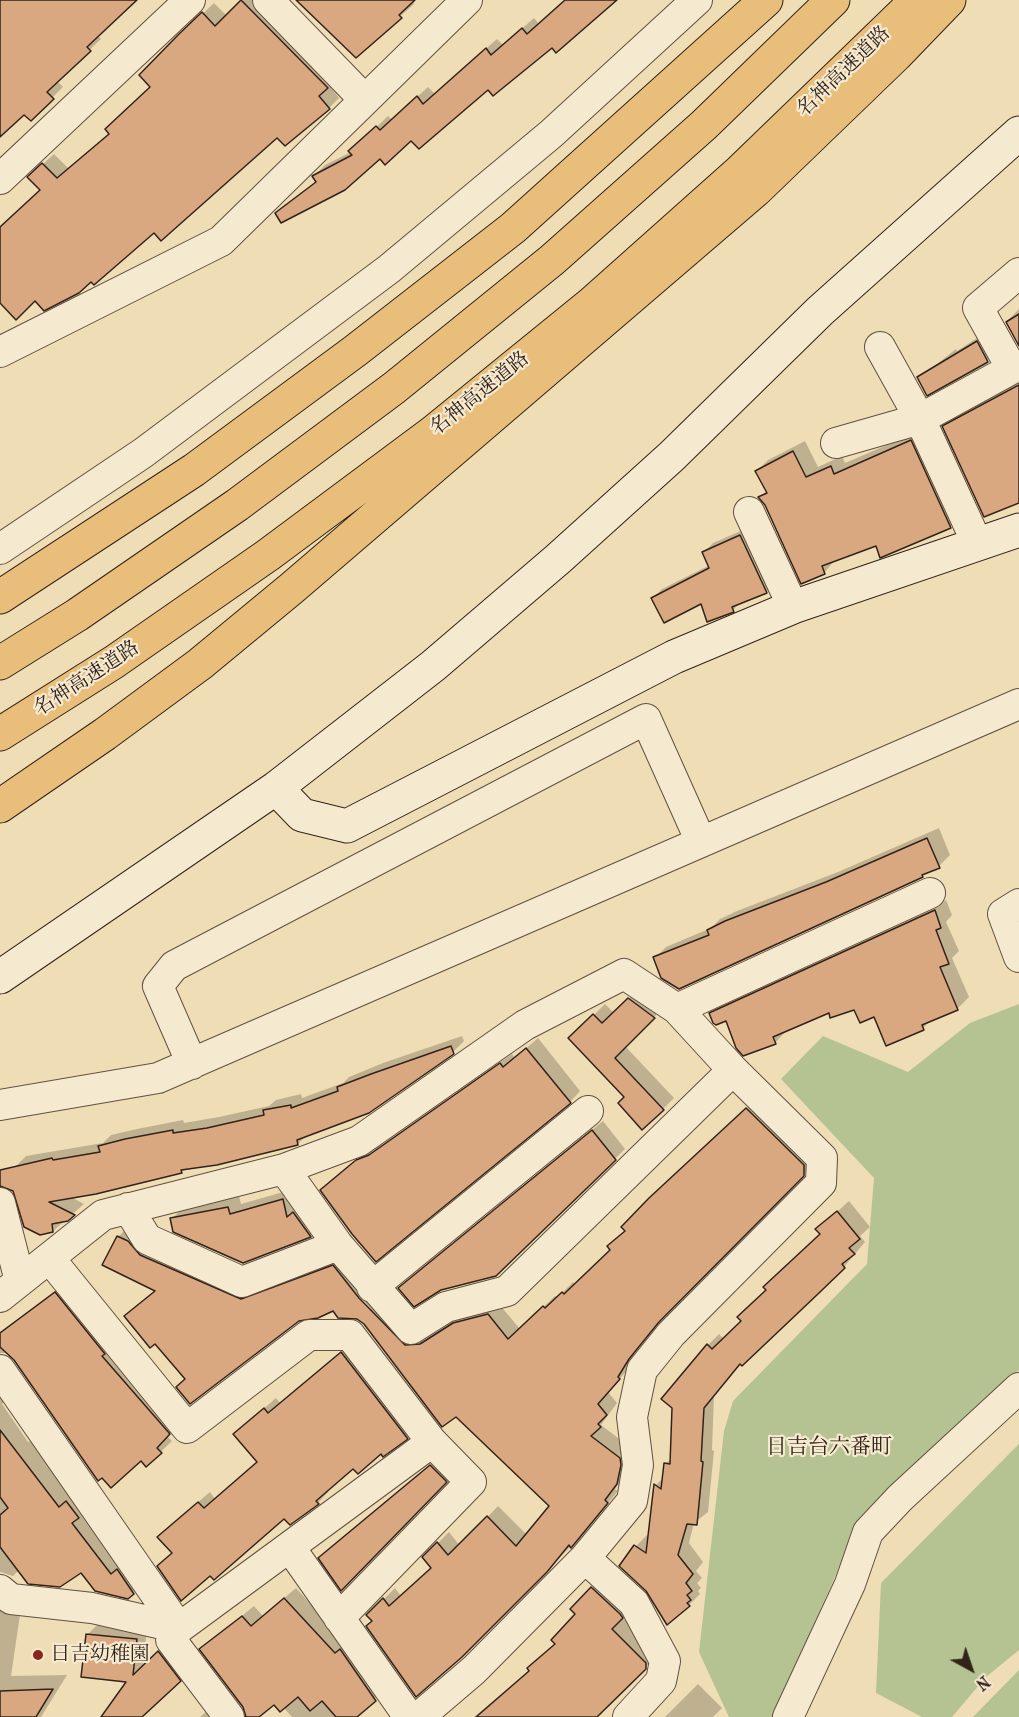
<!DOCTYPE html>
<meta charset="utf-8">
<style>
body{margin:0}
#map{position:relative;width:1019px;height:1717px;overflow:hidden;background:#efddb5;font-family:"IM FELL French Canon",serif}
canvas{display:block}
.north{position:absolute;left:941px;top:1639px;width:60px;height:60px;-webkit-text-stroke:4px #f5e9cf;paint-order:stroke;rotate:140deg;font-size:16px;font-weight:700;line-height:24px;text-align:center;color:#32221a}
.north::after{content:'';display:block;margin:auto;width:21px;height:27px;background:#32221a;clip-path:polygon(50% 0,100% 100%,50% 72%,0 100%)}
</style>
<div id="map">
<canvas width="1019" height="1717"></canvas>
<div class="north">N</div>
</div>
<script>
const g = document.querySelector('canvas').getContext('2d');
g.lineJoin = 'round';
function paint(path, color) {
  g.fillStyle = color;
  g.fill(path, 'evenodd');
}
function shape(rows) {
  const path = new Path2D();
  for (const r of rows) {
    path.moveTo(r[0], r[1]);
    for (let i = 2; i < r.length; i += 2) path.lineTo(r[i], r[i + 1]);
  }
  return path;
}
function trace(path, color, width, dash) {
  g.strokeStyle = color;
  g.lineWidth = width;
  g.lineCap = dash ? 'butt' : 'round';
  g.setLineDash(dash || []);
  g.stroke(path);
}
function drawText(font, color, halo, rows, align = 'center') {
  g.font = font + ' "IM FELL French Canon","Noto Serif JP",serif';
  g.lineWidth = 4.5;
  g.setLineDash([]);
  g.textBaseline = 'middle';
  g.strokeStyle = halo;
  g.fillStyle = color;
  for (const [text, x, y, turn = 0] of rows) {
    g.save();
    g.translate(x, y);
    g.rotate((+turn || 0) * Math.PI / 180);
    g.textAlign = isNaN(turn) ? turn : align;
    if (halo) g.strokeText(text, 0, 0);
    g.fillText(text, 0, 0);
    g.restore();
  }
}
paint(shape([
 [1019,1004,1019,1370,856,1529,773,1717,729,1717,699,1652,724,1431,733,1401,867,1264,874,1178,781,1079,823,1036,908,1072,970,1023],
 [1019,1444,1019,1650,986,1677,952,1717,922,1717,876,1693,881,1583],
 [1019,1670,1019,1717,973,1717]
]), '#b5c291');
paint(shape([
 [0,0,136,0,97,35,101,39,57,81,63,87,31,119,24,113,0,135],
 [243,0,262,0,337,77,329,85,339,98,329,108,278,136,92,280,36,299,0,301,0,229,42,189,29,177,54,154,69,169,111,133,152,86,192,24,214,3,227,16],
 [299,0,413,0,414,4,356,56],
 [566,0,617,0,552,46,411,139,277,213,317,181,314,176,325,165,351,152,388,116,392,120,428,87,435,94,497,39,503,45,534,18,539,24],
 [1019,309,1019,343,1007,321],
 [988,331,999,350,987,361,927,394,919,378,956,349,957,351],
 [1019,379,1019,502,944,427,956,415],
 [922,430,962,516,950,527,877,545,835,560,824,573,760,498,767,490,757,471,768,460,805,441,818,467,842,456,845,463],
 [750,527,776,583,767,592,741,602,733,610,701,602,653,598,662,589,710,565,704,552,713,543],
 [939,828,950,855,939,866,922,876,655,958,666,947,711,928,720,919,737,911,838,872],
 [946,900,952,915,946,922,959,951,952,958,969,997,958,1008,932,1019,923,1028,855,1008,830,1011,786,1031,775,1043,711,1014,722,1002],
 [641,987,665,1006,625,1046,674,1098,663,1109,625,1097,570,1038,605,1004,614,1013],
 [462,1036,464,1041,453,1052,306,1136,298,1144,71,1197,84,1204,53,1231,15,1167,26,1156,103,1143,111,1135,137,1129,183,1120,184,1123,219,1117,269,1106,276,1100,301,1094,302,1098,343,1083,349,1077,383,1063],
 [538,1038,580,1091,570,1102,322,1190,369,1150,381,1145,512,1054,515,1058],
 [758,1098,815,1163,668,1310,639,1346,628,1365,630,1367,608,1392,617,1403,601,1425,630,1447,628,1472,615,1489,618,1491,582,1535,461,1656,374,1621,368,1615,395,1588,401,1596,433,1568,424,1557,449,1532,460,1546,498,1506,527,1535,551,1506,358,1318,333,1309,298,1320,186,1379,155,1342,126,1316,156,1290,118,1237,129,1226,253,1289,344,1255,416,1335,465,1312,499,1304,520,1329,555,1296,557,1298,573,1282,576,1285,612,1250,662,1188],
 [355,1292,371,1309,367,1309,353,1294],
 [603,1121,625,1149,495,1275,400,1288],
 [294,1189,321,1225,310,1236,243,1262,172,1219,183,1207,239,1196,241,1204],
 [849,1201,870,1227,860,1236,865,1242,844,1267,741,1363,714,1395,712,1450,714,1451,708,1512,694,1523,689,1543,703,1562,696,1571,702,1578,697,1583,701,1588,698,1591,700,1594,689,1605,647,1590,621,1566,636,1546,647,1535,650,1537,656,1485,664,1477,665,1464,672,1458,708,1345,719,1334,724,1339,743,1321,822,1234,818,1229],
 [66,1282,180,1422,167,1436,172,1441,147,1465,7,1353,0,1353,0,1333],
 [353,1343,417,1427,407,1437,353,1467,327,1490,328,1492,318,1503,285,1517,173,1553,170,1526,210,1492,215,1499,259,1461,246,1424,276,1398,280,1403],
 [0,1394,5,1401,2,1404,28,1442,30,1441,72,1496,145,1581,127,1597,81,1571,19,1570,13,1576,0,1572],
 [442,1455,457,1470,342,1588,320,1558],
 [603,1577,633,1606,622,1617,657,1652,656,1656,597,1717,474,1717,530,1670,556,1643,577,1614,572,1609],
 [0,1587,22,1601,11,1676,67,1675,41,1717,0,1717],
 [296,1588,386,1688,355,1717,292,1717,283,1707,274,1703,257,1717,246,1717,245,1707,201,1649,254,1606,263,1616],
 [99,1623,147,1628,143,1667,170,1642,191,1669,140,1717,103,1717,129,1680,87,1635],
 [698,1684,722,1708,713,1717,665,1717],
 [216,1703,229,1717,200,1717]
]), '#0003');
const building = shape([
 [0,0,137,0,87,47,91,51,47,92,54,99,31,121,24,115,0,137,0,0],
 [241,0,328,88,319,96,330,109,285,146,277,138,161,241,154,233,94,285,91,282,79,293,44,311,35,301,16,320,0,303,0,227,40,190,27,177,42,163,57,178,109,134,105,129,150,87,139,75,179,34,202,12,215,26,241,0],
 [296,0,415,0,399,15,402,18,356,58,296,0],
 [565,0,617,0,556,53,552,48,493,96,488,90,419,149,411,141,385,165,380,159,345,190,281,223,275,213,316,182,312,176,352,155,348,151,376,126,380,130,417,96,423,104,486,48,491,55,522,28,527,34,565,0],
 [1019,314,1019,346,1006,322,1019,314],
 [977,341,988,362,927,396,917,377,977,341],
 [1019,385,1019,503,984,517,942,426,1019,385],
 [911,440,951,528,880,558,876,546,822,566,825,574,801,584,765,505,758,497,767,493,755,471,793,451,806,477,831,466,834,474,911,440],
 [740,535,767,593,732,607,734,612,707,622,701,604,664,623,651,598,709,568,702,552,740,535],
 [927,838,940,868,922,875,923,877,679,989,661,978,653,957,709,935,707,930,725,921,826,882,927,838],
 [935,910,941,928,936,930,949,964,940,967,958,1010,922,1025,924,1030,886,1046,874,1017,860,1023,854,1010,830,1018,829,1013,773,1037,776,1044,743,1056,736,1048,726,1021,716,1025,713,1023,709,1013,935,910],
 [628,998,655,1018,615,1058,664,1110,642,1130,618,1103,624,1097,568,1038,593,1014,602,1023,628,998],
 [451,1046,454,1054,369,1113,297,1140,298,1145,217,1165,181,1170,182,1173,96,1194,49,1202,75,1215,68,1221,52,1224,53,1232,40,1235,24,1227,13,1191,0,1186,0,1170,52,1158,53,1160,100,1152,98,1146,125,1139,173,1130,173,1133,207,1128,264,1115,263,1110,291,1105,291,1108,338,1091,337,1087,371,1074,451,1046],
 [526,1048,571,1103,376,1262,352,1234,320,1190,356,1160,369,1155,500,1063,503,1067,526,1048],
 [746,1108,804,1165,804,1176,659,1322,629,1359,618,1377,620,1379,598,1404,607,1415,598,1424,601,1427,591,1436,620,1458,621,1465,617,1484,605,1500,608,1503,571,1548,569,1545,547,1572,462,1657,416,1697,366,1626,372,1621,366,1615,383,1598,389,1606,431,1568,422,1557,437,1542,448,1555,487,1516,516,1546,549,1506,456,1417,442,1427,364,1324,357,1319,338,1318,333,1311,318,1318,299,1321,190,1404,176,1387,185,1379,155,1344,150,1348,124,1316,155,1291,102,1265,117,1236,128,1241,140,1255,241,1299,333,1265,359,1298,405,1345,420,1344,453,1323,488,1314,508,1339,543,1306,545,1308,562,1292,564,1294,610,1250,607,1246,625,1231,621,1227,649,1198,746,1108],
 [592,1130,616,1160,496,1276,441,1290,414,1307,398,1288,592,1130],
 [283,1199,287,1217,293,1212,311,1237,243,1263,173,1232,170,1218,228,1207,230,1214,283,1199],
 [837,1211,860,1239,849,1248,855,1254,842,1264,845,1268,819,1293,742,1366,740,1364,704,1408,701,1461,703,1462,697,1525,687,1524,678,1555,693,1574,686,1583,692,1591,687,1595,691,1600,687,1603,690,1606,667,1625,646,1591,619,1566,634,1545,646,1553,654,1484,661,1489,664,1463,670,1464,672,1408,661,1399,707,1344,712,1349,741,1321,737,1317,766,1290,763,1287,820,1234,815,1229,837,1211],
 [55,1292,105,1354,102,1356,170,1434,157,1448,162,1453,146,1467,141,1461,111,1488,102,1478,98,1481,14,1360,0,1347,0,1333,55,1292],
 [341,1352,408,1439,383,1457,381,1454,358,1474,353,1469,316,1501,319,1504,290,1525,284,1519,214,1580,210,1576,181,1601,157,1566,172,1553,157,1537,198,1502,204,1508,257,1462,233,1434,264,1408,268,1413,341,1352],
 [0,1430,59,1507,66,1501,79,1518,72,1523,111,1574,117,1569,134,1594,128,1599,95,1591,81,1573,60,1587,28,1584,0,1547,0,1515,8,1508,0,1497,0,1430],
 [430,1465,447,1482,341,1591,318,1558,430,1465],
 [591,1587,620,1614,623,1618,612,1629,646,1663,646,1669,597,1717,476,1717,529,1671,527,1668,555,1644,551,1640,575,1614,570,1609,591,1587],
 [284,1598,335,1653,340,1649,376,1701,357,1717,336,1717,322,1701,310,1711,298,1697,280,1712,274,1705,259,1717,246,1717,243,1707,199,1649,242,1616,251,1626,284,1598],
 [86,1634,137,1639,133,1675,158,1651,181,1681,142,1717,101,1717,126,1682,81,1677,86,1634],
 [53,1689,36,1717,0,1717,0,1691,53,1689]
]);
paint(building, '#d9a881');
trace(building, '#32221a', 1.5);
const street = shape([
 [268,0,365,100],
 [0,179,190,0],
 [880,347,920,419,977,543],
 [0,352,221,241,467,0],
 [1012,369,978,308,1019,273],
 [836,443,920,419,1019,365],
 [749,512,793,607],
 [0,549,143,453,389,269,551,134,697,0],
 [1019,904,1003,914,1019,957],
 [677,1009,930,893],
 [192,1064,158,986,174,966,646,719,701,842],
 [0,1105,158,1078,1019,704],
 [284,1169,338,1245,411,1329,446,1307,507,1291,733,1070],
 [0,1203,20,1281],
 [128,1208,147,1239,242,1282,338,1245],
 [50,1259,187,1428,309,1335,350,1335,432,1442,179,1628,171,1640,229,1717],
 [372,1287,588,1111],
 [0,1297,103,1215,284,1169,359,1141,525,1025,624,974,677,1009,733,1070,822,1158,821,1183,671,1334,642,1370,632,1417,638,1465,632,1501,585,1558,474,1670,419,1717],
 [0,1370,179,1628],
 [291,1549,409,1717],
 [585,1558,634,1603,665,1661,661,1681,628,1717],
 [0,1590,11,1599,92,1608,179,1628],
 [339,1618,471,1482,432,1442],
 [788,1717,850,1584,868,1532,900,1498,1019,1388]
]);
const secondary = shape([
 [276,788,302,815,347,826,674,657,793,607,1019,530],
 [0,977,276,788,433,666,558,559,672,456,820,311,1019,133]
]);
const highway = shape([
 [0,597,194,470,355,351,513,228,766,0],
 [0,663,77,615,237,505,394,388,552,260,704,125,833,0],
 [0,734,114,662,268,555,432,433,592,303,739,172,917,0],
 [0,806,105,734,200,664,292,588,756,190,896,55,949,0]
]);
trace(street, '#615141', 32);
trace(secondary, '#32221a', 35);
trace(highway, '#32221a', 35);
trace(street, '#f5e9cf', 30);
trace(secondary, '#f5e9cf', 33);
trace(highway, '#e8be7a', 33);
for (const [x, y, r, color] of [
 [38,1655,6,"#8f2418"]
]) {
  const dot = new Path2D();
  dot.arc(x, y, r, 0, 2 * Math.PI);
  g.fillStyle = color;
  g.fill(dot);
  trace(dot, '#f5e9cf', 2);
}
drawText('20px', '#32221a', '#f5e9cf', [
 ["名神高速道路",844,72,-44],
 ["名神高速道路",480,394,-39],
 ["名神高速道路",87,679,-33]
]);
drawText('20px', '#32221a', '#f5e9cf', [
 ["日吉幼稚園",50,1655]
], 'left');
drawText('21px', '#32221a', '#f5e9cf', [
 ["日吉台六番町",829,1448]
]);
</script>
